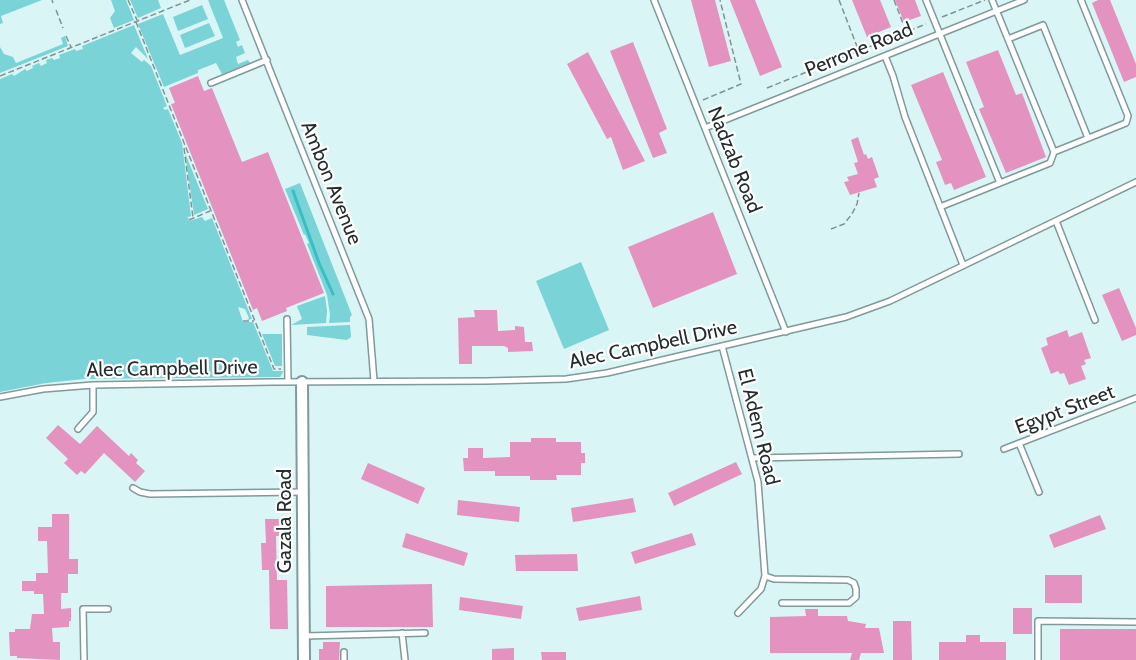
<!DOCTYPE html>
<style>
body{margin:0}
canvas{display:block;background:#daf5f6}
</style>
<canvas width="1136" height="660"></canvas>
<script>
const g = document.querySelector('canvas').getContext('2d');
g.lineJoin = 'round';
function paint(path, color) {
  g.fillStyle = color;
  g.fill(path, 'evenodd');
}
function shape(rows) {
  const path = new Path2D();
  for (const r of rows) {
    path.moveTo(r[0], r[1]);
    for (let i = 2; i < r.length; i += 2) path.lineTo(r[i], r[i + 1]);
  }
  return path;
}
function trace(path, color, width, dash) {
  g.strokeStyle = color;
  g.lineWidth = width;
  g.lineCap = dash ? 'butt' : 'round';
  g.setLineDash(dash || []);
  g.stroke(path);
}
function drawText(font, color, halo, rows, align = 'center') {
  g.font = font + ' Cabin,sans-serif';
  g.lineWidth = 4.5;
  g.setLineDash([]);
  g.textBaseline = 'middle';
  g.strokeStyle = halo;
  g.fillStyle = color;
  for (const [text, x, y, turn = 0] of rows) {
    g.save();
    g.translate(x, y);
    g.rotate((+turn || 0) * Math.PI / 180);
    g.textAlign = isNaN(turn) ? turn : align;
    if (halo) g.strokeText(text, 0, 0);
    g.fillText(text, 0, 0);
    g.restore();
  }
}
paint(shape([
 [0,0,42,0,1,16,3,23,0,24],
 [111,0,126,0,134,20,114,28,110,18,115,11],
 [130,0,158,0,161,8,138,18],
 [208,0,224,0,240,40,236,42,238,47,242,45,245,53,236,57,238,64,248,60,250,63,222,74,216,63,198,70,198,73,164,87,138,24,163,14,180,55,223,38],
 [202,5,208,19,178,31,173,17],
 [209,23,215,36,185,48,180,35],
 [134,25,148,59,136,47,131,53,142,62,144,60,151,66,167,106,163,108,165,110,168,109,182,143,191,216,188,217,189,221,202,217,205,221,212,218,252,319,247,320,249,318,245,309,238,307,243,322,253,322,273,371,283,371,282,374,280,377,84,379,46,383,0,392,0,79,12,74,14,76,25,69,27,71,33,68,32,66,39,63,41,66,47,63,46,60,52,58,54,60,60,58,59,55,75,49,76,51,83,49,82,46],
 [65,36,68,46,0,73,0,47,4,54,13,57,16,63,63,44,61,38],
 [185,153,208,209,194,215],
 [300,183,352,315,350,317,350,322,329,323,330,315,327,295,307,244,309,243,305,234,304,235,285,189],
 [581,262,609,330,564,349,536,281],
 [325,296,327,311,326,323,291,325,302,319,297,306],
 [350,325,351,337,347,340,307,335,307,327],
 [262,334,282,334,282,366,275,366]
]), '#7ad3d6');
trace(shape([
 [293,191,319,263,333,294]
]), '#37bfc4', 3);
paint(shape([
 [691,0,715,0,731,61,709,67],
 [730,0,755,0,782,67,760,76],
 [852,0,880,0,891,27,867,37],
 [895,0,915,0,921,16,904,22],
 [1098,0,1110,0,1136,64,1136,77,1124,82,1092,3],
 [633,42,667,129,659,133,667,153,653,158,610,51],
 [998,50,1016,95,1022,93,1046,157,1006,173,979,109,984,107,966,62],
 [588,52,616,106,645,161,623,170,611,137,607,139,567,64],
 [943,72,986,177,954,190,951,183,945,185,936,162,942,160,911,85],
 [198,76,204,91,212,88,242,162,268,152,324,293,286,308,287,311,262,321,257,308,253,310,171,104,175,103,169,88],
 [858,137,864,155,866,154,868,159,872,157,879,177,874,179,877,187,850,195,844,182,849,181,847,177,858,174,854,163,858,162,851,140],
 [713,212,737,274,653,308,628,247],
 [1119,288,1136,328,1136,335,1122,341,1102,295],
 [474,310,497,310,498,331,515,330,515,326,524,327,525,342,532,342,533,351,508,352,508,348,504,346,472,346,472,364,459,364,458,318,475,317],
 [1067,330,1069,337,1082,332,1091,358,1084,360,1086,364,1081,366,1086,379,1069,385,1064,373,1060,374,1058,371,1051,374,1041,348,1048,345,1046,338],
 [58,425,80,444,97,426,129,456,131,453,138,460,136,463,145,471,135,482,104,453,85,474,81,471,77,475,64,463,68,459,46,438],
 [531,438,556,438,556,442,581,442,581,453,585,453,585,463,581,463,581,475,556,475,557,480,530,480,530,476,495,476,495,471,464,471,463,458,468,458,468,448,483,448,483,458,510,457,510,442,531,442],
 [736,462,742,474,674,506,668,493],
 [368,463,425,488,418,504,361,479],
 [633,498,636,512,573,522,571,508],
 [458,500,520,507,519,522,457,515],
 [52,514,69,514,69,559,78,559,78,574,68,574,68,593,61,593,61,609,71,608,71,621,69,621,69,627,52,628,53,642,60,642,60,660,17,658,17,656,10,656,9,632,15,632,15,629,30,629,32,614,44,614,43,594,34,594,34,591,22,591,22,581,36,581,36,573,48,573,47,541,38,541,38,527,52,527],
 [1100,515,1106,529,1054,548,1049,535],
 [265,519,279,519,279,536,276,536,277,580,287,580,288,629,270,629,269,570,262,570,261,543,266,543],
 [406,533,468,553,464,566,402,547],
 [692,533,696,545,635,564,631,552],
 [577,554,578,571,516,571,515,555],
 [1045,575,1082,575,1082,603,1045,603],
 [432,584,433,627,326,627,326,586],
 [640,596,642,610,579,621,576,608],
 [460,597,523,606,521,619,459,610],
 [1013,608,1032,608,1032,634,1013,634],
 [805,609,818,609,818,616,847,616,848,621,866,624,865,628,879,628,884,653,861,653,859,660,850,660,852,653,770,653,770,617,806,616],
 [893,621,911,621,912,660,893,660],
 [1060,629,1136,629,1136,660,1060,660],
 [966,635,980,635,980,642,1006,642,1006,660,939,660,939,642,966,642],
 [323,642,340,642,339,660,319,660,319,649,323,649],
 [514,648,514,660,492,660,492,649],
 [541,652,566,652,566,660,542,660]
]), '#e493c0');
const lane = shape([
 [242,0,369,319,374,381],
 [654,0,786,332],
 [926,0,1000,183],
 [992,0,1054,152],
 [1008,39,1043,25,1088,138],
 [885,56,893,76,905,117,963,265],
 [211,83,267,60],
 [705,128,1024,0],
 [940,207,1050,163,1054,152,1126,123,1128,116,1081,0],
 [1056,221,1095,320],
 [287,319,288,382],
 [722,346,758,482,765,576,761,589,738,613],
 [0,397,43,389,93,385,272,382,486,381,566,379,607,373,846,317,890,301,1136,182],
 [78,429,93,412,93,385],
 [1019,443,1039,492],
 [1004,449,1136,398],
 [752,458,959,454],
 [133,488,140,492,150,494,303,492],
 [765,576,774,579,848,580,854,583,856,589,856,597,849,603,782,603],
 [402,633,405,660],
 [304,636,425,633],
 [344,652,344,660],
 [84,660,83,609,108,609],
 [1038,660,1038,621,1136,622]
]);
const street = shape([
 [302,382,304,660]
]);
trace(lane, '#80999a', 8);
trace(street, '#80999a', 14);
trace(shape([
 [52,0,53,3],
 [128,0,137,20],
 [839,0,858,49],
 [894,0,906,31],
 [56,10,63,28],
 [942,17,985,0],
 [136,22,274,369,281,369],
 [66,36,71,47],
 [0,76,190,0],
 [767,88,926,24],
 [703,100,741,84,720,0],
 [184,148,193,218],
 [189,220,210,211],
 [831,229,844,224,852,214,857,204,859,193],
 [243,321,254,321]
]), '#809394', 1.5, [6, 3]);
trace(lane, '#fff', 5);
trace(street, '#fff', 10);
drawText('20px', '#232d2e', '#fff', [
 ["Perrone Road",859,50,-22],
 ["Nadzab Road",734,160,68],
 ["Ambon Avenue",331,183,68],
 ["Alec Campbell Drive",653,345,-12],
 ["Alec Campbell Drive",172,369,-1],
 ["Egypt Street",1065,410,-21],
 ["El Adem Road",758,427,76],
 ["Gazala Road",285,521,-90]
]);
</script>
